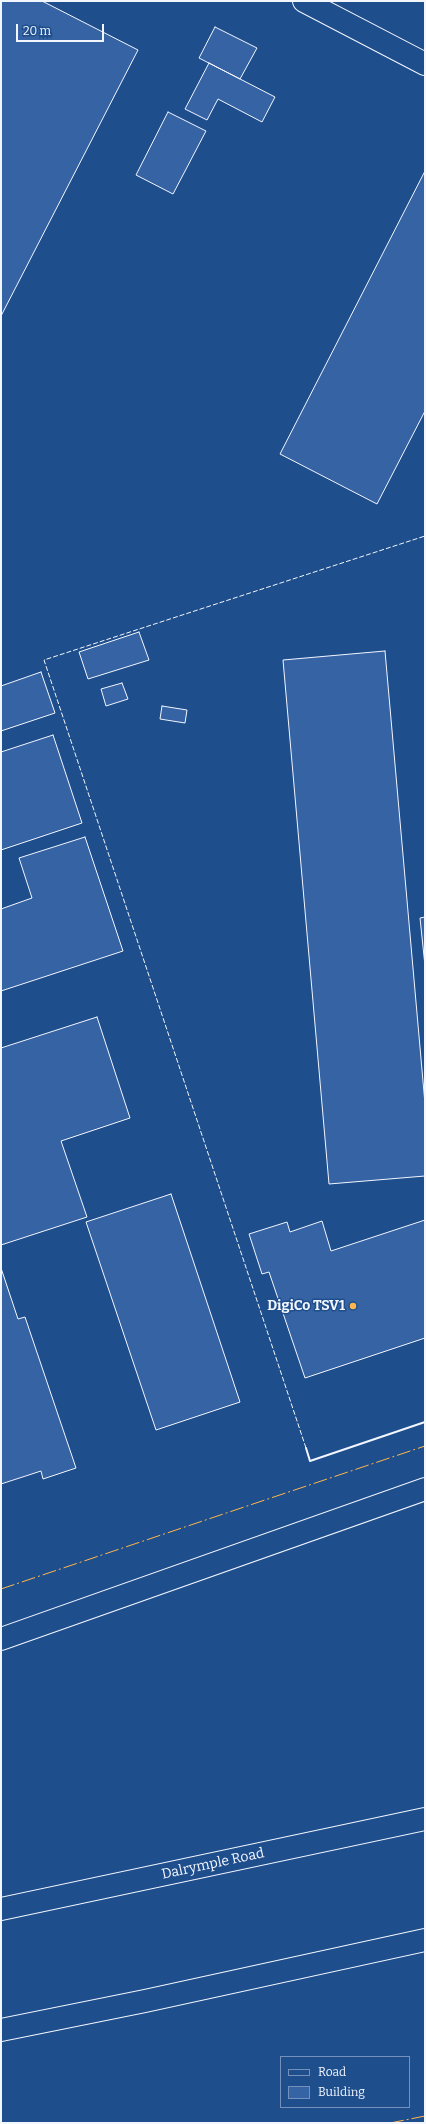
<!DOCTYPE html>
<style>
body{margin:0}
#map{position:relative;width:426px;height:2124px;overflow:hidden;background:#1f4e8c;font-family:Bitter,serif}
canvas{display:block}
.frame{position:absolute;inset:0;border:2px solid #f2f6ff;pointer-events:none}
.legend{position:absolute;left:280px;top:2056px;width:130px;height:52px;box-sizing:border-box;background:#1f4e8c;border:1px solid #7391ba;margin:0;padding:5px 7px;list-style:none;font-size:12px;color:#f2f6ff}
.legend li{display:flex;align-items:center;gap:8px;height:20px}
.legend b{width:20px;border:1px solid #7391ba}
.scale{position:absolute;left:16px;top:24px;width:88px;height:18px;box-sizing:border-box;border:2px solid #f2f6ff;border-top:0;padding-left:5px;font-size:12px;line-height:14px;white-space:nowrap;color:#f2f6ff;-webkit-text-stroke:3px #1f4e8c;paint-order:stroke}
</style>
<div id="map">
<canvas width="426" height="2124"></canvas>
<div class="frame"></div>
<ul class="legend">
<li><b style="height:5px;background:#1f4e8c"></b>Road</li>
<li><b style="height:11px;background:#3563a3"></b>Building</li>
</ul>
<div class="scale">20 m</div>
</div>
<script>
const g = document.querySelector('canvas').getContext('2d');
g.lineJoin = 'round';
function paint(path, color) {
  g.fillStyle = color;
  g.fill(path, 'evenodd');
}
function shape(rows) {
  const path = new Path2D();
  for (const r of rows) {
    path.moveTo(r[0], r[1]);
    for (let i = 2; i < r.length; i += 2) path.lineTo(r[i], r[i + 1]);
  }
  return path;
}
function trace(path, color, width, dash) {
  g.strokeStyle = color;
  g.lineWidth = width;
  g.lineCap = dash ? 'butt' : 'round';
  g.setLineDash(dash || []);
  g.stroke(path);
}
function drawText(font, color, halo, rows, align = 'center') {
  g.font = font + ' Bitter,serif';
  g.lineWidth = 3;
  g.setLineDash([]);
  g.textBaseline = 'middle';
  g.strokeStyle = halo;
  g.fillStyle = color;
  for (const [text, x, y, turn = 0] of rows) {
    g.save();
    g.translate(x, y);
    g.rotate((+turn || 0) * Math.PI / 180);
    g.textAlign = isNaN(turn) ? turn : align;
    if (halo) g.strokeText(text, 0, 0);
    g.fillText(text, 0, 0);
    g.restore();
  }
}
const building = shape([
 [1,1,42,1,138,50,1,316,1,1],
 [215,27,257,48,240,79,199,58,215,27],
 [209,63,275,97,262,122,218,99,207,120,185,109,209,63],
 [168,112,206,131,173,194,136,175,168,112],
 [425,171,425,411,377,504,280,454,425,171],
 [139,632,149,660,88,679,79,652,139,632],
 [385,651,425,1104,425,1176,329,1184,283,660,385,651],
 [41,672,55,713,1,731,1,686,41,672],
 [122,683,128,699,106,706,101,689,122,683],
 [162,706,187,710,185,723,160,719,162,706],
 [53,735,82,823,1,850,1,752,53,735],
 [85,837,123,951,1,991,1,909,32,898,19,858,85,837],
 [425,917,425,966,420,918,425,917],
 [97,1017,130,1118,61,1141,87,1217,1,1245,1,1048,97,1017],
 [171,1194,240,1402,156,1430,86,1222,171,1194],
 [425,1220,425,1338,305,1378,269,1272,262,1274,249,1234,287,1222,290,1232,322,1221,331,1251,425,1220],
 [1,1268,18,1319,25,1317,76,1468,43,1479,41,1471,1,1484,1,1268]
]);
paint(building, '#3563a3');
trace(building, '#f2f6ff', 1);
const minor = shape([
 [304,1,425,64],
 [1,1639,425,1489]
]);
const major = shape([
 [1,1909,425,1819],
 [1,2030,145,2001,425,1940]
]);
trace(minor, '#f2f6ff', 24);
trace(major, '#f2f6ff', 24);
trace(minor, '#1f4e8c', 22);
trace(major, '#1f4e8c', 22);
trace(shape([
 [306,1448,44,660,425,536]
]), '#f2f6ff', 1, [5, 2]);
trace(shape([
 [306,1448,310,1461,425,1422]
]), '#f2f6ff', 2);
trace(shape([
 [1,1589,425,1446],
 [390,2123,425,2116]
]), '#ffb74d', 1, [14, 3, 2, 3]);
for (const [x, y, r, color] of [
 [353,1306,4,"#ffb74d"]
]) {
  const dot = new Path2D();
  dot.arc(x, y, r, 0, 2 * Math.PI);
  g.fillStyle = color;
  g.fill(dot);
  trace(dot, '#1f4e8c', 1.5);
}
drawText('bold 14px', '#f2f6ff', '#1f4e8c', [
 ["DigiCo TSV1",345,1306]
], 'right');
drawText('14px', '#f2f6ff', '#1f4e8c', [
 ["Dalrymple Road",213,1864,-12]
]);
</script>
